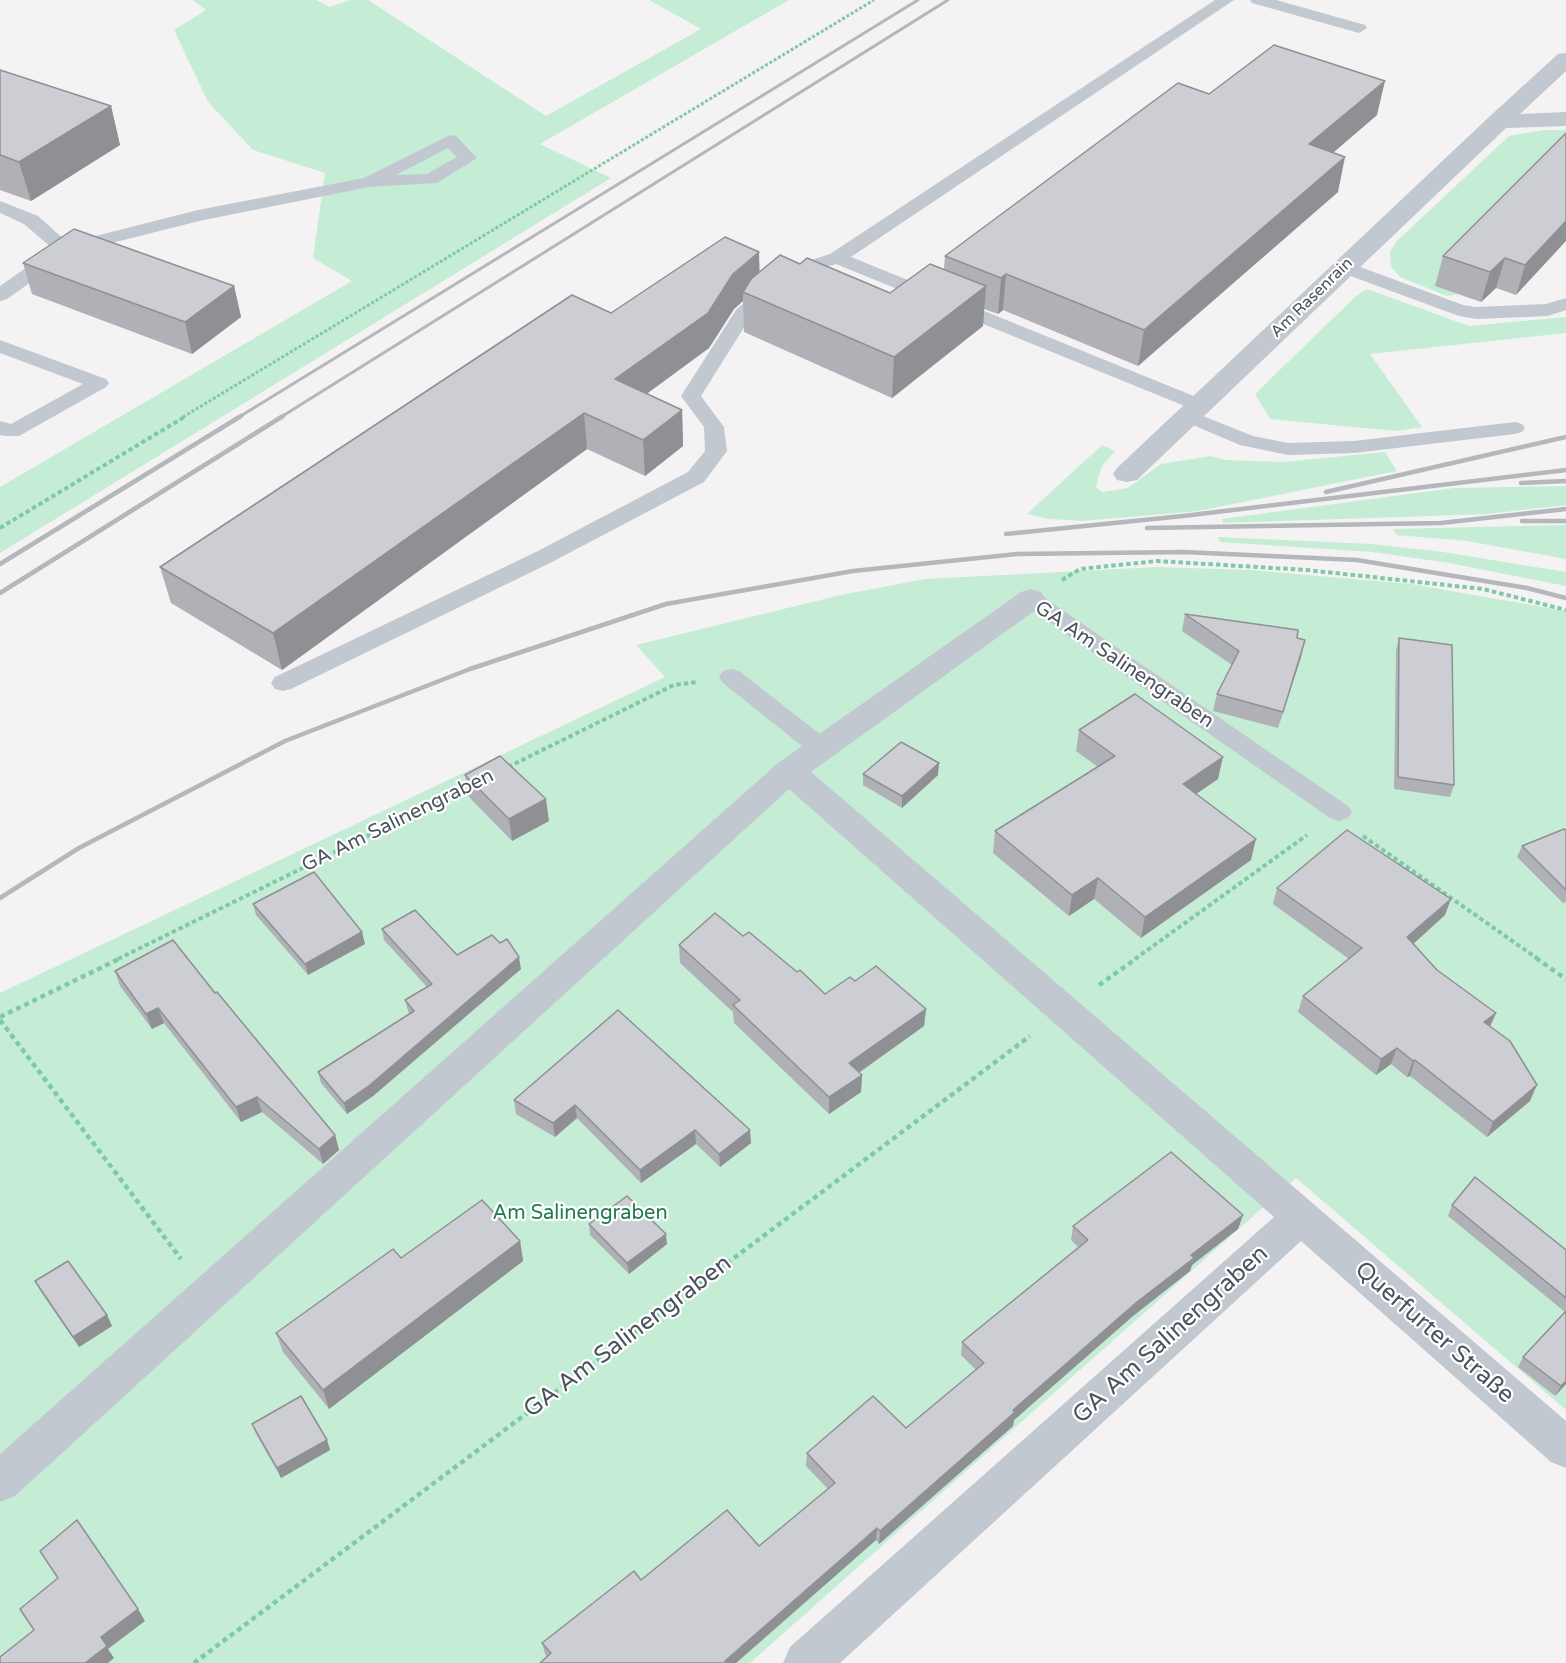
<!DOCTYPE html>
<meta charset="utf-8">
<style>
body{margin:0}
canvas{display:block;background:#f4f2f2}
</style>
<canvas width="1566" height="1663"></canvas>
<script>
const g = document.querySelector('canvas').getContext('2d');
g.lineJoin = 'round';
function paint(path, color) {
  g.fillStyle = color;
  g.fill(path, 'evenodd');
}
function shape(rows) {
  const path = new Path2D();
  for (const r of rows) {
    path.moveTo(r[0], r[1]);
    for (let i = 2; i < r.length; i += 2) path.lineTo(r[i], r[i + 1]);
  }
  return path;
}
function trace(path, color, width, dash) {
  g.strokeStyle = color;
  g.lineWidth = width;
  g.lineCap = dash ? 'butt' : 'round';
  g.setLineDash(dash || []);
  g.stroke(path);
}
function drawText(font, color, halo, rows, align = 'center') {
  g.font = font + ' "Varela Round",sans-serif';
  g.lineWidth = 4.5;
  g.setLineDash([]);
  g.textBaseline = 'middle';
  g.strokeStyle = halo;
  g.fillStyle = color;
  for (const [text, x, y, turn = 0] of rows) {
    g.save();
    g.translate(x, y);
    g.rotate((+turn || 0) * Math.PI / 180);
    g.textAlign = isNaN(turn) ? turn : align;
    if (halo) g.strokeText(text, 0, 0);
    g.fillText(text, 0, 0);
    g.restore();
  }
}
paint(shape([
 [193,0,316,0,330,7,350,0,368,0,546,116,701,29,649,0,789,0,540,144,611,178,0,553,0,487,352,281,313,258,325,173,253,150,208,102,174,30,206,10],
 [1544,130,1566,130,1566,154,1459,294,1447,296,1400,277,1391,266,1390,252,1397,241,1509,136],
 [1367,289,1469,326,1566,317,1566,333,1370,354,1422,427,1396,431,1270,419,1255,394,1356,296],
 [1102,445,1115,451,1102,466,1099,475,1096,487,1102,492,1128,488,1161,464,1211,456,1226,460,1283,462,1385,452,1397,471,1198,511,1083,521,1050,519,1027,514],
 [1566,486,1566,505,1487,514,1223,523,1222,519,1454,488],
 [1566,525,1566,559,1467,541,1397,535,1393,529],
 [1218,537,1372,544,1443,552,1566,572,1566,586,1449,563,1373,552,1220,542],
 [1157,567,1251,570,1411,584,1566,611,1566,1410,1296,1178,750,1663,0,1663,0,993,665,677,636,645,841,595,925,579]
]), '#c5edd5');
trace(shape([
 [183,417,874,0]
]), '#7fc9a6', 3, [3, 2]);
trace(shape([
 [0,528,186,416],
 [1062,580,1080,569,1157,561,1307,570,1483,589,1566,610],
 [508,767,674,685,698,682],
 [1363,836,1538,959],
 [118,959,469,786],
 [1135,959,1307,835]
]), '#7fc9a6', 4, [4.5, 3]);
trace(shape([
 [1536,958,1566,979],
 [1099,985,1137,958],
 [0,1017,121,958],
 [0,1020,181,1259],
 [194,1663,1030,1036]
]), '#7fc9a6', 4.5, [5, 4]);
paint(shape([
 [1215,0,1234,0,851,257,1206,401,1209,405,1206,409,1192,409,836,264,797,277,750,318,701,396,724,427,727,451,704,482,552,562,291,689,283,691,275,689,271,683,275,677,536,552,688,472,705,451,704,427,681,396,736,310,783,269,830,254,1215,0],
 [1250,0,1276,0,1365,25,1367,28,1359,33,1252,3,1250,0],
 [450,135,456,136,477,158,437,183,369,187,199,221,72,253,7,299,0,301,0,286,53,249,24,224,0,213,0,201,38,216,68,243,198,210,364,178,450,135],
 [448,148,457,157,427,174,396,175,448,148],
 [1344,261,1463,305,1476,307,1546,304,1566,298,1566,310,1548,316,1476,319,1459,316,1337,271,1334,267,1337,263,1344,261],
 [0,340,106,379,109,383,106,387,19,436,5,436,0,435,0,421,11,424,83,384,0,353,0,340],
 [1188,410,1253,436,1288,443,1354,441,1515,422,1522,424,1525,428,1522,432,1515,434,1354,453,1288,455,1240,445,1181,420,1178,416,1181,412,1188,410],
 [1031,592,1039,594,1348,806,1352,812,1348,818,1339,821,1330,818,1023,604,1020,599,1023,594,1031,592],
 [731,669,739,671,830,742,833,748,830,754,821,757,812,754,723,683,719,677,723,671,731,669]
]), '#c1c8cf');
paint(shape([
 [1566,53,1566,71,1520,114,1566,112,1566,126,1506,128,1137,480,1127,482,1117,480,1113,474,1117,468,1489,117,1558,54,1566,53],
 [1031,589,1041,592,1046,599,1041,606,811,772,1566,1421,1566,1468,1551,1462,1301,1241,840,1663,783,1663,790,1647,1274,1217,789,789,15,1496,0,1502,0,1454,778,763,1021,592,1031,589]
]), '#c1c8cf');
trace(shape([
 [239,417,918,0],
 [281,417,948,0]
]), '#b4b7bb', 3);
trace(shape([
 [1521,483,1566,481],
 [1326,492,1566,437],
 [1522,521,1566,521],
 [1147,528,1441,523,1566,509],
 [1006,534,1183,516,1566,470],
 [0,564,241,416],
 [0,593,283,416],
 [0,898,79,848,285,741,470,669,666,604,853,571,1017,554,1184,552,1357,560,1527,588,1566,598]
]), '#b4b7bb', 4.5);
paint(shape([
 [0,70,111,106,120,145,31,201,0,190],
 [1209,94,1377,115,1333,153,1338,192,1138,366,1003,310,998,314,984,309,983,326,892,398,744,332,743,301,734,309,709,348,646,394,682,410,683,446,645,476,587,449,282,670,171,603,160,567,759,252,759,272,800,264,890,293,944,269,945,256],
 [1566,133,1516,295,1496,288,1481,302,1435,286,1443,256],
 [23,263,234,286,241,317,192,354,32,294],
 [1185,614,1301,657,1278,728,1213,711,1217,694,1232,665,1182,631],
 [1399,638,1454,785,1450,797,1394,789,1396,650],
 [1079,730,1218,779,1196,794,1251,860,1141,938,1094,899,1069,916,993,853,995,831,1098,767,1076,751],
 [863,774,938,775,902,808,863,785],
 [465,775,549,821,512,841,469,797],
 [1566,830,1566,902,1563,903,1517,857,1522,846],
 [1277,888,1445,915,1413,944,1437,970,1496,1013,1490,1026,1530,1101,1487,1137,1410,1076,1407,1077,1391,1064,1376,1075,1298,1012,1303,996,1349,959,1273,904],
 [253,904,365,944,308,975,256,915],
 [382,929,457,955,521,969,373,1096,347,1114,321,1083,318,1072,410,1014,408,1011,405,1000,427,987,384,940],
 [743,936,797,972,825,994,855,981,926,1009,924,1026,859,1073,862,1075,861,1092,829,1114,734,1023,733,1012,680,963,679,945],
 [115,971,215,993,335,1135,339,1150,323,1164,262,1112,241,1122,164,1023,152,1029,120,986],
 [618,1010,751,1143,720,1167,696,1144,641,1183,577,1118,555,1137,516,1114,514,1100],
 [1452,1205,1566,1250,1566,1384,1555,1396,1518,1367,1523,1357,1565,1312,1448,1216],
 [1243,1215,1238,1229,1192,1265,1190,1271,1133,1316,1014,1420,1013,1426,879,1544,876,1540,736,1663,540,1663,547,1657,545,1654,542,1643,641,1580,759,1546,828,1489,806,1466,807,1453,906,1428,976,1370,961,1355,962,1342,1078,1247,1071,1240,1073,1226],
 [589,1224,667,1244,629,1274,590,1235],
 [520,1241,523,1261,329,1409,283,1352,276,1333,401,1258],
 [35,1281,107,1315,112,1326,79,1347,41,1292],
 [252,1424,327,1440,330,1450,281,1478,256,1434]
]), '#afb1b6');
paint(shape([
 [1385,81,1377,115,1302,179,1309,144],
 [111,106,120,145,31,201,19,162],
 [1345,157,1338,192,1138,366,1144,330],
 [1566,221,1566,241,1516,295,1525,265],
 [759,252,760,286,743,292,743,301,734,309,709,348,618,415,615,379],
 [1505,258,1496,288,1481,302,1490,272],
 [1006,274,1003,310,998,314,1001,278],
 [234,286,241,317,192,354,185,322],
 [986,286,983,326,892,398,894,357],
 [682,410,683,446,645,476,643,440],
 [584,413,587,449,282,670,273,633],
 [1305,640,1301,657,1278,728,1283,712],
 [1223,757,1218,779,1178,806,1183,784],
 [939,763,938,775,902,808,902,796],
 [546,799,549,821,512,841,509,819],
 [1256,839,1251,860,1141,938,1145,917],
 [1098,878,1094,899,1069,916,1072,895],
 [1451,899,1445,915,1402,954,1407,937],
 [362,932,365,944,308,975,305,964],
 [519,957,521,969,373,1096,347,1114,344,1103],
 [158,1008,164,1023,152,1029,146,1014],
 [926,1009,924,1026,848,1080,849,1063],
 [1496,1013,1489,1029,1484,1022],
 [1397,1048,1391,1064,1376,1075,1381,1059],
 [1415,1060,1410,1076,1407,1077,1413,1061],
 [862,1075,861,1092,829,1114,829,1097],
 [1537,1085,1530,1101,1487,1137,1493,1122],
 [257,1097,262,1112,241,1122,236,1107],
 [575,1105,577,1118,555,1137,553,1123],
 [695,1130,696,1144,641,1183,640,1170],
 [750,1130,751,1143,720,1167,719,1154],
 [335,1135,339,1150,323,1164,319,1149],
 [1243,1215,1238,1229,1192,1265,1190,1271,1133,1316,1014,1420,1013,1426,879,1544,880,1531,1013,1410,1191,1255],
 [666,1234,667,1244,629,1274,627,1263],
 [520,1241,523,1261,329,1409,323,1390],
 [107,1315,112,1326,79,1347,73,1337],
 [1566,1381,1566,1384,1555,1396,1561,1386],
 [327,1440,330,1450,281,1478,277,1468],
 [877,1528,876,1540,736,1663,725,1663,725,1661],
 [138,1609,145,1621,108,1649,114,1658,108,1663,85,1663,101,1637]
]), '#8f9094');
const building = shape([
 [1274,45,1385,81,1309,144,1345,157,1144,330,1006,274,1001,278,945,256,1178,83,1209,94,1274,45],
 [0,70,111,106,19,162,0,155,0,70],
 [1566,133,1566,221,1525,265,1505,258,1490,272,1443,256,1566,133],
 [74,229,234,286,185,322,23,263,74,229],
 [725,237,759,252,733,274,708,313,615,379,682,410,643,440,584,413,273,633,160,567,572,295,611,313,725,237],
 [780,255,800,264,807,258,890,293,930,264,986,286,894,357,743,292,751,279,780,255],
 [1185,614,1298,630,1297,638,1305,640,1283,712,1217,694,1239,651,1185,614],
 [1399,638,1452,645,1454,785,1398,777,1399,638],
 [1135,694,1223,757,1183,784,1256,839,1145,917,1098,878,1072,895,995,831,1115,756,1079,730,1135,694],
 [901,742,939,763,902,796,863,774,901,742],
 [500,756,546,799,509,819,465,775,500,756],
 [1564,829,1566,830,1566,890,1522,846,1564,829],
 [1347,830,1451,899,1407,937,1437,970,1496,1013,1484,1022,1510,1041,1537,1085,1493,1122,1415,1060,1413,1061,1397,1048,1381,1059,1303,996,1362,948,1277,888,1347,830],
 [314,872,362,932,305,964,253,904,314,872],
 [415,910,457,955,492,935,500,943,507,939,519,957,370,1085,344,1103,318,1072,414,1011,405,1000,432,984,382,929,415,910],
 [715,913,743,936,749,932,797,972,800,970,825,994,850,977,855,981,876,966,926,1009,849,1063,862,1075,829,1097,733,1005,740,1000,679,945,715,913],
 [173,940,215,993,217,992,335,1135,319,1149,257,1097,236,1107,158,1008,146,1014,115,971,173,940],
 [618,1010,750,1130,719,1154,695,1130,640,1170,575,1105,553,1123,514,1100,618,1010],
 [1171,1152,1243,1215,1191,1255,1194,1258,1137,1302,1013,1410,1015,1412,880,1531,877,1528,725,1661,726,1663,540,1663,551,1653,542,1643,634,1571,641,1580,727,1510,759,1546,835,1483,807,1453,873,1396,906,1428,984,1363,962,1342,1088,1240,1073,1226,1171,1152],
 [1475,1177,1566,1250,1566,1298,1452,1205,1475,1177],
 [627,1196,666,1234,627,1263,589,1224,627,1196],
 [482,1200,520,1241,323,1390,276,1333,393,1249,401,1258,482,1200],
 [68,1261,107,1315,73,1337,35,1281,68,1261],
 [1566,1311,1566,1381,1561,1386,1523,1357,1566,1311],
 [301,1396,327,1440,277,1468,252,1424,301,1396],
 [77,1520,138,1609,101,1637,107,1646,85,1663,0,1663,0,1657,34,1630,20,1609,58,1578,40,1551,77,1520]
]);
paint(building, '#ccced4');
trace(building, '#8f9094', 1.5);
drawText('16px', '#4b545e', '#fff', [
 ["Am Rasenrain",1312,298,-44]
]);
drawText('20px', '#4b545e', '#fff', [
 ["GA Am Salinengraben",1124,665,34],
 ["GA Am Salinengraben",398,821,-26]
]);
drawText('20px', '#1f7b50', '#fff', [
 ["Am Salinengraben",580,1214]
]);
drawText('24px', '#4b545e', '#fff', [
 ["Querfurter Straße",1434,1333,41],
 ["GA Am Salinengraben",1171,1335,-42],
 ["GA Am Salinengraben",628,1337,-37]
]);
</script>
